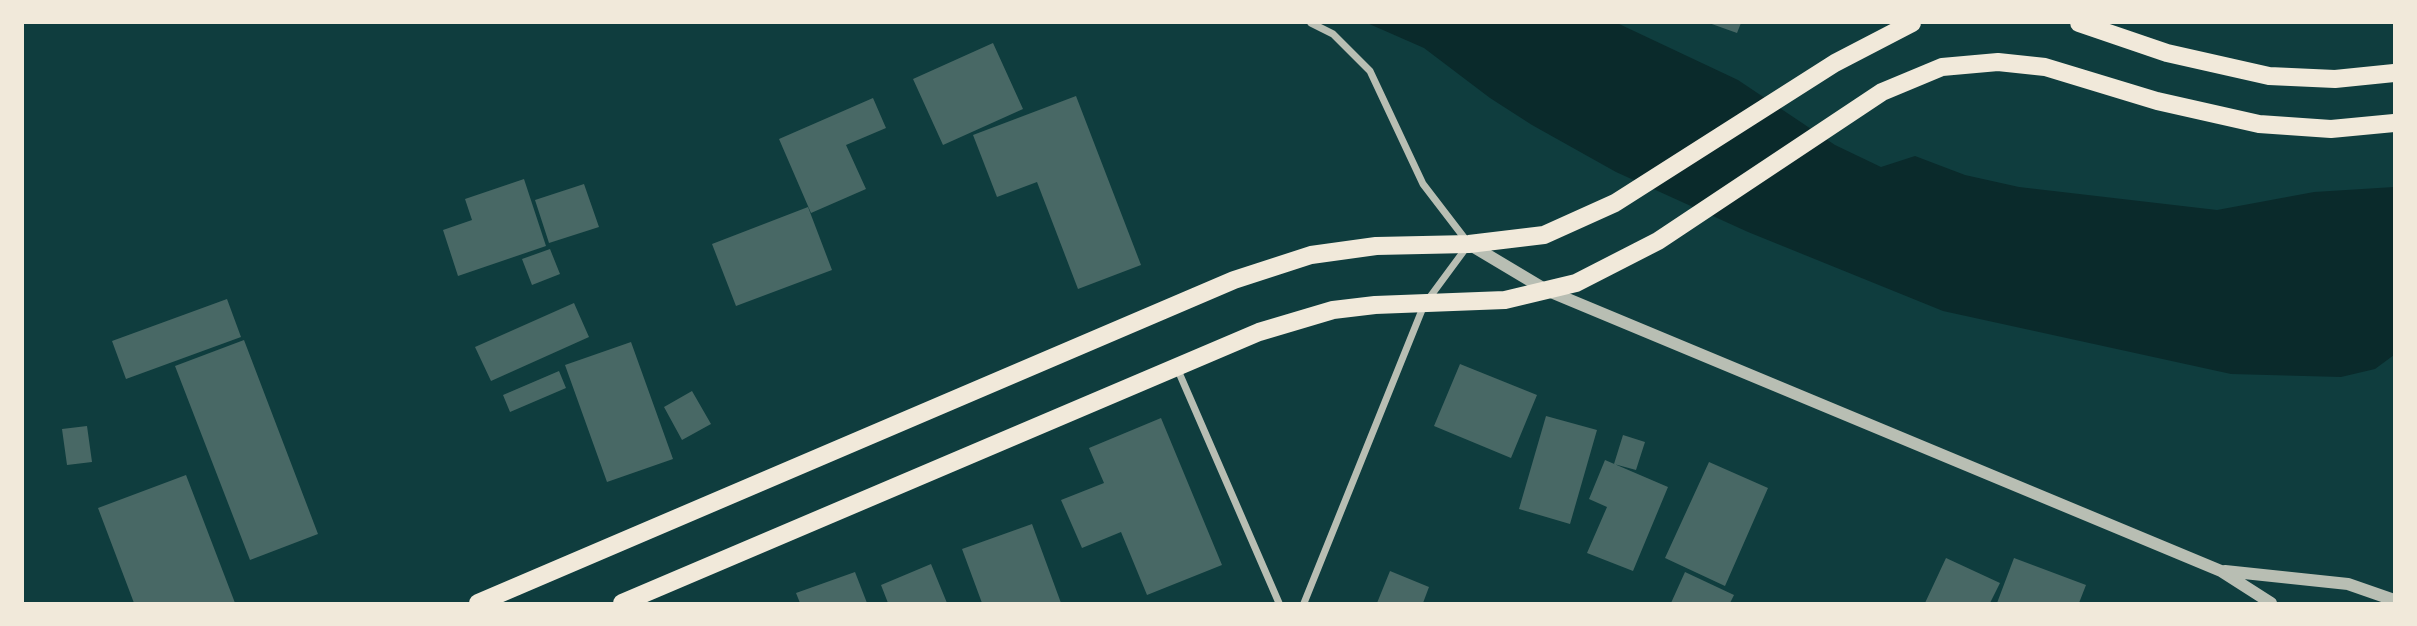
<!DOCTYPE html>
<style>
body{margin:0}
#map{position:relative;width:2417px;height:626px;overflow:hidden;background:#0f3d3e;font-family:Roboto,sans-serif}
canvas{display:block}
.frame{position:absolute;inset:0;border:24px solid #f1e9da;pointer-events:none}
</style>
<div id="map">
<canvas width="2417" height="626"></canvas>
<div class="frame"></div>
</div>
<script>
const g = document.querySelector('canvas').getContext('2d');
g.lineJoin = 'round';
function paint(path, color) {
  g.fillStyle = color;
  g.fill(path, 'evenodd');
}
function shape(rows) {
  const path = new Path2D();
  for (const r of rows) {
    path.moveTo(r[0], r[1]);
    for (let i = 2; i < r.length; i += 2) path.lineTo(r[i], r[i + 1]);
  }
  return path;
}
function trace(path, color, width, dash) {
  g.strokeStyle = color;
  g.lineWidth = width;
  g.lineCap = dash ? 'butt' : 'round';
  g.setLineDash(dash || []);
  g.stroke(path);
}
paint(shape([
 [1367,23,1617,23,1738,80,1835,145,1881,167,1915,156,1965,175,2019,187,2217,210,2314,192,2394,187,2394,355,2375,369,2341,377,2231,374,1943,311,1748,232,1616,172,1532,125,1490,98,1424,48]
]), '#0a2a2b');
paint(shape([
 [1709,23,1741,23,1737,33],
 [993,43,1023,109,943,145,913,79],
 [1076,96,1141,265,1078,289,1037,182,997,197,973,135],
 [873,98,886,128,846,145,866,189,811,213,779,139],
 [524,179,546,246,458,276,443,230,472,220,465,199],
 [584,184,599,227,549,243,535,200],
 [808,207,832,270,736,306,712,244],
 [550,249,560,274,532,285,522,259],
 [227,299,241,337,126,379,112,341],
 [574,303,589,337,491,381,475,347],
 [244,340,318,534,250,560,175,366],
 [631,342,673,459,607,482,565,365],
 [1460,364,1537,395,1511,458,1434,426],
 [559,371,566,388,510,412,503,395],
 [692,391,711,424,682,440,664,407],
 [1546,416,1597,430,1570,524,1519,509],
 [1161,418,1222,565,1147,595,1121,532,1082,548,1061,500,1104,483,1089,448],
 [87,426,92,462,67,465,62,429],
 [1623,435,1645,442,1636,470,1614,464],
 [1605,460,1668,487,1633,571,1587,553,1607,507,1589,499],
 [1709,462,1768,488,1725,586,1665,558],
 [186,475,235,603,134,603,98,508],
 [1032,524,1061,603,982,603,962,549],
 [1946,558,2000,583,1990,603,1925,603],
 [2014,558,2086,585,2079,603,1997,603],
 [931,564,947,603,888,603,881,585],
 [1390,571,1429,587,1423,603,1377,603],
 [855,572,867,603,800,603,796,593],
 [1685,572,1734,595,1730,603,1671,603]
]), '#486865');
trace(shape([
 [1177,368,1279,603],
 [1304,603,1424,305,1469,244,1423,184,1370,71,1333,34,1311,23]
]), '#b8beb3', 7);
trace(shape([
 [1469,244,1546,290,2221,571,2271,603],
 [2225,571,2348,584,2394,600]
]), '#b8beb3', 12);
trace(shape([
 [2079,23,2167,53,2269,76,2335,79,2394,73],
 [478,603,1234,280,1311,255,1376,246,1469,244,1544,235,1615,203,1835,63,1912,23],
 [622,603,1259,332,1333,310,1375,305,1505,300,1576,283,1658,241,1882,92,1942,67,1998,62,2045,67,2157,101,2259,124,2331,129,2394,123]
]), '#f1e9da', 18);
</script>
